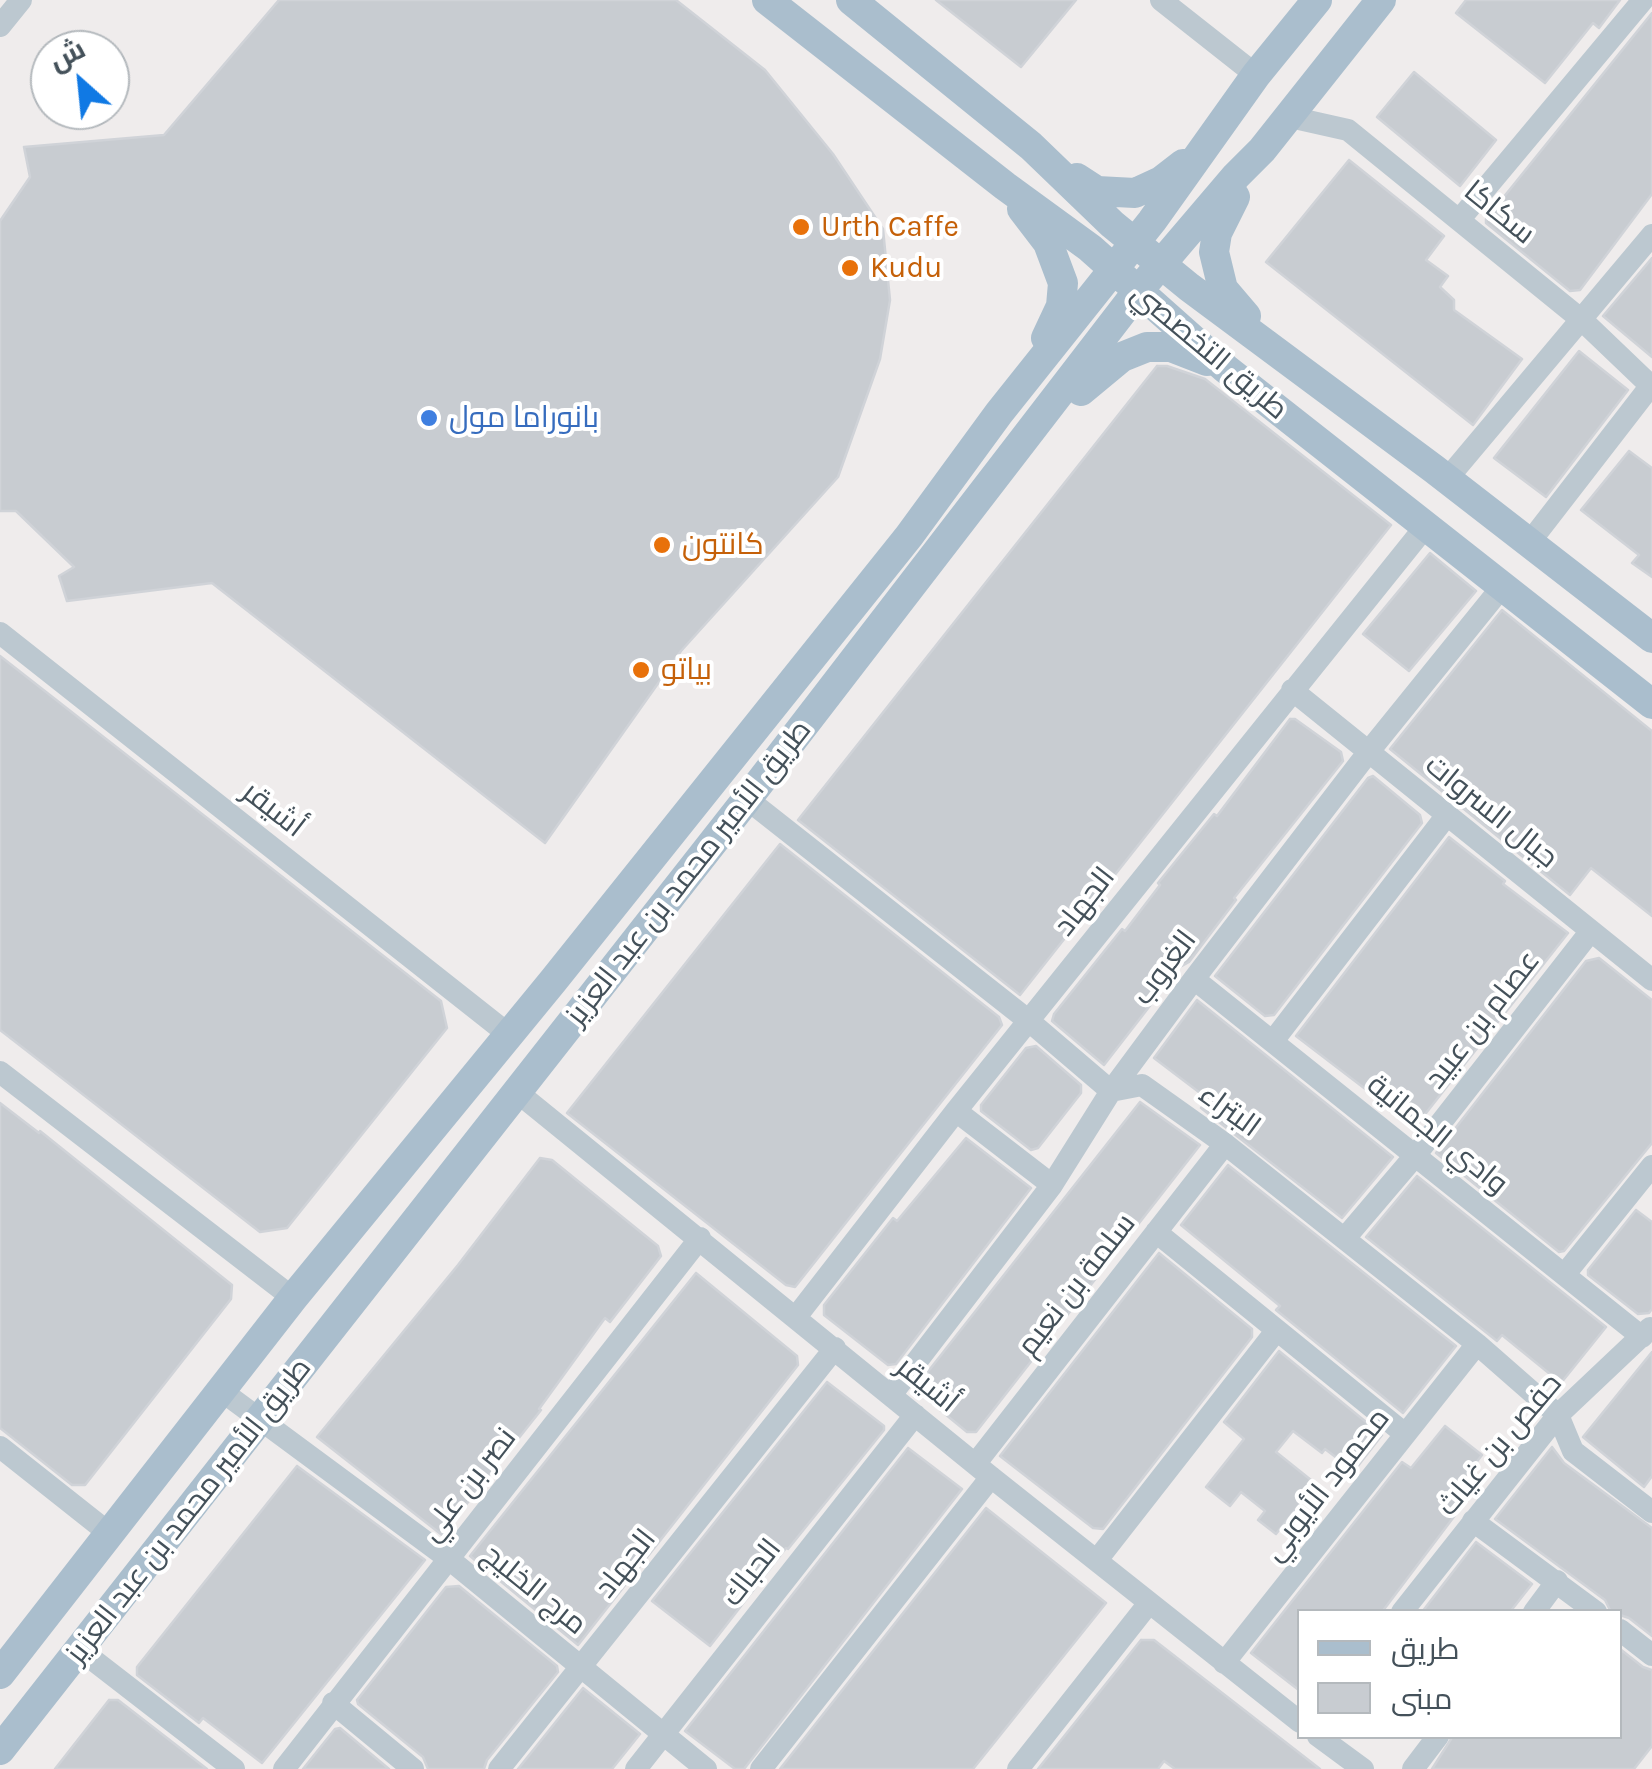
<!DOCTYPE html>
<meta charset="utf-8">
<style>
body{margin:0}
#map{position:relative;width:1652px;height:1769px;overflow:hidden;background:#efecec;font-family:Karla,Cairo,sans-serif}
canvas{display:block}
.legend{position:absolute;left:1297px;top:1609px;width:325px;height:130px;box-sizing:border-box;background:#fff;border:2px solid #b4b9bd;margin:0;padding:12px 18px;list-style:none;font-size:30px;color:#44515a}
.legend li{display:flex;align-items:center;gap:20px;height:50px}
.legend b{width:50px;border:2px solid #b4b9bd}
.north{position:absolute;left:30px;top:30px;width:100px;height:100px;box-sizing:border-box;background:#fff;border:2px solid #b4b9bd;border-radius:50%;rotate:333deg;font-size:28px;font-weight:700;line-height:40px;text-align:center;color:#44515a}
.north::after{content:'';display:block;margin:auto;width:35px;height:45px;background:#1079e4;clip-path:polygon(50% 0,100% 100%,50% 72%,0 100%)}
</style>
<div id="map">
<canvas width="1652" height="1769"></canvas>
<ul class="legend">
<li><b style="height:12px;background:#aabecd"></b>طريق</li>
<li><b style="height:28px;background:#c8ccd1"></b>مبنى</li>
</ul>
<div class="north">ش</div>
</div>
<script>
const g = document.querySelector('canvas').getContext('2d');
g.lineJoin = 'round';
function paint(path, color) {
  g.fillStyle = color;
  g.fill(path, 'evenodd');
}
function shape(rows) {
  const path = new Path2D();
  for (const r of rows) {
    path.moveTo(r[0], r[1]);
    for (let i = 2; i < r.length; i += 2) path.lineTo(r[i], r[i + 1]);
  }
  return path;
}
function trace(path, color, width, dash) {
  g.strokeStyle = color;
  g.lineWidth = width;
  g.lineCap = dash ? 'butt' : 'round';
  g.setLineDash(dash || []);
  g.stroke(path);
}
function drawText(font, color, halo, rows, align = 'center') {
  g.font = font + ' Karla,Cairo,sans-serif';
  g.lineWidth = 8;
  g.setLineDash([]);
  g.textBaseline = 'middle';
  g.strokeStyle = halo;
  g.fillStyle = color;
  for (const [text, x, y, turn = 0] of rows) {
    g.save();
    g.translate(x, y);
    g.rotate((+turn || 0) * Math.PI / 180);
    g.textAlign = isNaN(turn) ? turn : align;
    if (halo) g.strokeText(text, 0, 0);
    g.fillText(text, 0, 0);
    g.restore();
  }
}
const building = shape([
 [279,0,676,0,765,70,833,154,883,229,890,300,880,359,838,477,681,651,545,843,212,583,67,601,59,576,74,567,16,511,0,511,0,221,30,177,24,147,164,135,279,0],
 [936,0,1076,0,1021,67,936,0],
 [1466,0,1620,0,1599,28,1593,23,1545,83,1456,13,1466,0],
 [1652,13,1652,194,1580,290,1570,291,1486,223,1486,219,1652,13],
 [1414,72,1496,140,1460,186,1377,117,1414,72],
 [1349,160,1444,236,1426,260,1448,276,1440,287,1454,300,1454,310,1522,359,1473,425,1266,262,1349,160],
 [1652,258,1652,357,1603,316,1652,258],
 [1579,351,1628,390,1546,497,1494,458,1579,351],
 [1157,366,1167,366,1205,379,1391,525,1020,995,798,820,1157,366],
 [1629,451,1652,468,1652,577,1632,563,1639,555,1581,510,1629,451],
 [1430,553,1476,591,1409,671,1363,634,1430,553],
 [1502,610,1652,731,1652,916,1591,868,1570,895,1390,749,1502,610],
 [0,656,441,1001,447,1028,287,1228,260,1232,0,1030,0,656],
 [1290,719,1295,719,1341,752,1343,761,1234,898,1236,900,1189,962,1180,967,1104,1065,1052,1021,1054,1014,1122,929,1125,931,1160,885,1158,883,1214,814,1217,816,1290,719],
 [1373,776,1420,815,1422,823,1274,1015,1265,1016,1215,976,1368,778,1373,776],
 [1449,837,1505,881,1503,884,1568,933,1415,1127,1296,1036,1449,837],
 [780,844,999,1017,1002,1025,795,1287,786,1285,567,1113,780,844],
 [1599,958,1652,1000,1652,1143,1564,1251,1559,1252,1436,1153,1586,961,1599,958],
 [1197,1000,1393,1157,1342,1218,1201,1108,1208,1099,1154,1058,1197,1000],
 [1036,1046,1081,1085,1081,1093,1038,1148,1031,1150,981,1111,981,1105,1026,1048,1036,1046],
 [1140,1102,1200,1145,976,1432,967,1432,917,1391,919,1383,1140,1102],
 [0,1103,39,1133,40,1131,232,1285,231,1299,85,1485,72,1485,0,1428,0,1103],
 [966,1138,1031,1188,896,1364,888,1365,824,1315,824,1305,893,1218,897,1221,966,1138],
 [540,1158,552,1160,658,1246,661,1256,610,1322,605,1318,539,1409,541,1410,442,1535,317,1437,458,1265,540,1158],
 [1228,1165,1456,1346,1403,1413,1276,1310,1280,1306,1181,1225,1228,1165],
 [1417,1176,1606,1327,1561,1383,1502,1335,1497,1341,1366,1237,1417,1176],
 [1636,1210,1652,1222,1652,1309,1649,1313,1638,1314,1588,1275,1588,1270,1636,1210],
 [1159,1253,1252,1329,1252,1337,1103,1529,1093,1528,1000,1456,1159,1253],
 [696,1273,797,1356,798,1365,578,1645,470,1556,696,1273],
 [1279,1351,1382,1435,1354,1471,1325,1449,1322,1453,1293,1431,1276,1452,1316,1484,1276,1534,1258,1520,1265,1511,1241,1492,1230,1506,1206,1487,1244,1439,1224,1422,1279,1351],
 [1652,1352,1652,1476,1644,1487,1583,1437,1652,1352],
 [827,1382,884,1426,884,1430,788,1549,786,1548,710,1646,652,1601,827,1382],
 [1445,1426,1482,1455,1449,1497,1462,1506,1382,1612,1300,1612,1300,1691,1251,1653,1402,1462,1411,1468,1445,1426],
 [1552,1447,1564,1463,1652,1528,1652,1636,1629,1618,1620,1615,1620,1612,1611,1612,1605,1600,1495,1519,1552,1447],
 [908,1448,962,1489,744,1769,735,1769,685,1731,908,1448],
 [297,1466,425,1560,262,1763,203,1718,199,1723,137,1675,137,1667,297,1466],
 [986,1508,1106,1603,973,1769,780,1769,986,1508],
 [1476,1542,1532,1584,1510,1612,1422,1612,1476,1542],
 [459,1586,557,1666,558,1672,487,1760,484,1769,428,1769,423,1757,358,1704,357,1700,446,1587,459,1586],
 [1141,1640,1154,1640,1320,1769,1175,1769,1164,1761,1158,1769,1038,1769,1141,1640],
 [1620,1649,1643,1667,1652,1670,1652,1746,1634,1769,1432,1769,1453,1736,1620,1736,1620,1649],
 [583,1688,640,1734,612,1769,518,1769,583,1688],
 [109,1700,118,1700,207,1769,55,1769,109,1700],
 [340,1728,389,1769,303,1769,335,1729,340,1728]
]);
paint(building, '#c8ccd1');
trace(building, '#d0d3d8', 2.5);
trace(shape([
 [1161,0,1256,75],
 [0,26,21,0],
 [1290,117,1348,130,1583,321,1652,387],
 [1460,219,1643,0],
 [1447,479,1652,235],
 [1529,543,1652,384],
 [0,633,508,1034],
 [1292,690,1652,980],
 [747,799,1029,1021,1111,1091],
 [1194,979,1642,1337],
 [1273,1041,1447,815],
 [0,1072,293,1298],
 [1111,1091,1142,1085,1225,1144,1477,1344,1558,1415,1573,1451,1652,1512],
 [517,1092,991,1477,1300,1722],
 [956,1111,1052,1185],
 [1156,1232,1405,1434],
 [1345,1238,1414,1157,1590,932],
 [1565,1274,1652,1166],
 [796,1317,956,1111,1425,527],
 [223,1392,449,1559,706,1769],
 [891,1395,1052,1185,1111,1091,1194,979,1370,750,1501,588],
 [0,1447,110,1534],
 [976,1463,1225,1144],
 [1473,1521,1596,1612],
 [1097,1560,1276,1331],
 [1402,1612,1558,1415,1650,1328],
 [1534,1612,1557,1581],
 [1620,1630,1652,1655],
 [79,1649,234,1769],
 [1224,1663,1477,1344],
 [333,1703,413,1769],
 [1318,1736,1363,1769],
 [284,1769,700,1238],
 [499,1769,835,1348],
 [636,1769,915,1415],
 [761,1769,991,1477],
 [1018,1769,1149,1603],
 [1413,1769,1438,1736]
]), '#bcc8d0', 22);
trace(shape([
 [767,0,1005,186,1090,248,1226,369,1652,704],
 [851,0,1031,146,1112,224,1189,287,1434,469,1652,638],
 [1077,178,1097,191,1135,193,1161,181,1183,164],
 [1235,197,1217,233,1214,252,1223,289,1246,316],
 [1022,209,1048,243,1063,283,1061,306,1046,338],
 [1081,391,1122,357,1147,347,1171,347,1207,361],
 [0,1674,293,1298,553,981,909,536,999,413,1152,221,1256,75,1317,0],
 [0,1750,747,799,1138,291,1236,176,1262,150,1381,0]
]), '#aabecd', 30);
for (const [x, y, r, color] of [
 [801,227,10,"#e8710a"],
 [850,268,10,"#e8710a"],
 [429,418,10,"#3f7fe0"],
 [662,545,10,"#e8710a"],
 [641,670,10,"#e8710a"]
]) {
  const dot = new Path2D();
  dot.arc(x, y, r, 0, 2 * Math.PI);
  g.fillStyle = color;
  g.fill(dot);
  trace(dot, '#fff', 4);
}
drawText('30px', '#44515a', '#fff', [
 ["سكاكا",1499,213,39],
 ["طريق التخصصي",1209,352,40],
 ["أشيقر",273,810,38],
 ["جبال السروات",1491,812,39],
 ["طريق الأمير محمد بن عبد العزيز",689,873,-52],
 ["الجهاد",1085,902,-52],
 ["الغروب",1165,968,-53],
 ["عصام بن عبيد",1483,1020,-52],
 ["البتراء",1229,1111,36],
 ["وادي الجمانية",1437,1135,39],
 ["سلمة بن نعيم",1077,1285,-52],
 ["أشيقر",927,1385,39],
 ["حفص بن غياث",1500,1445,-50],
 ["نصر بن علي",469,1485,-52],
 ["محمود الأيوبي",1327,1485,-52],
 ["طريق الأمير محمد بن عبد العزيز",189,1511,-52],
 ["الجهاد",626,1564,-52],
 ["الحباك",752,1573,-52],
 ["مرج الخليج",534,1590,39]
]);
drawText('30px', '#c56008', '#fff', [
 ["Urth Caffe",821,227],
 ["Kudu",870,268],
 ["كانتون",682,545],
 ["بياتو",661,670]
], 'left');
drawText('30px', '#366cbe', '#fff', [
 ["بانوراما مول",449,418]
], 'left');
</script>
